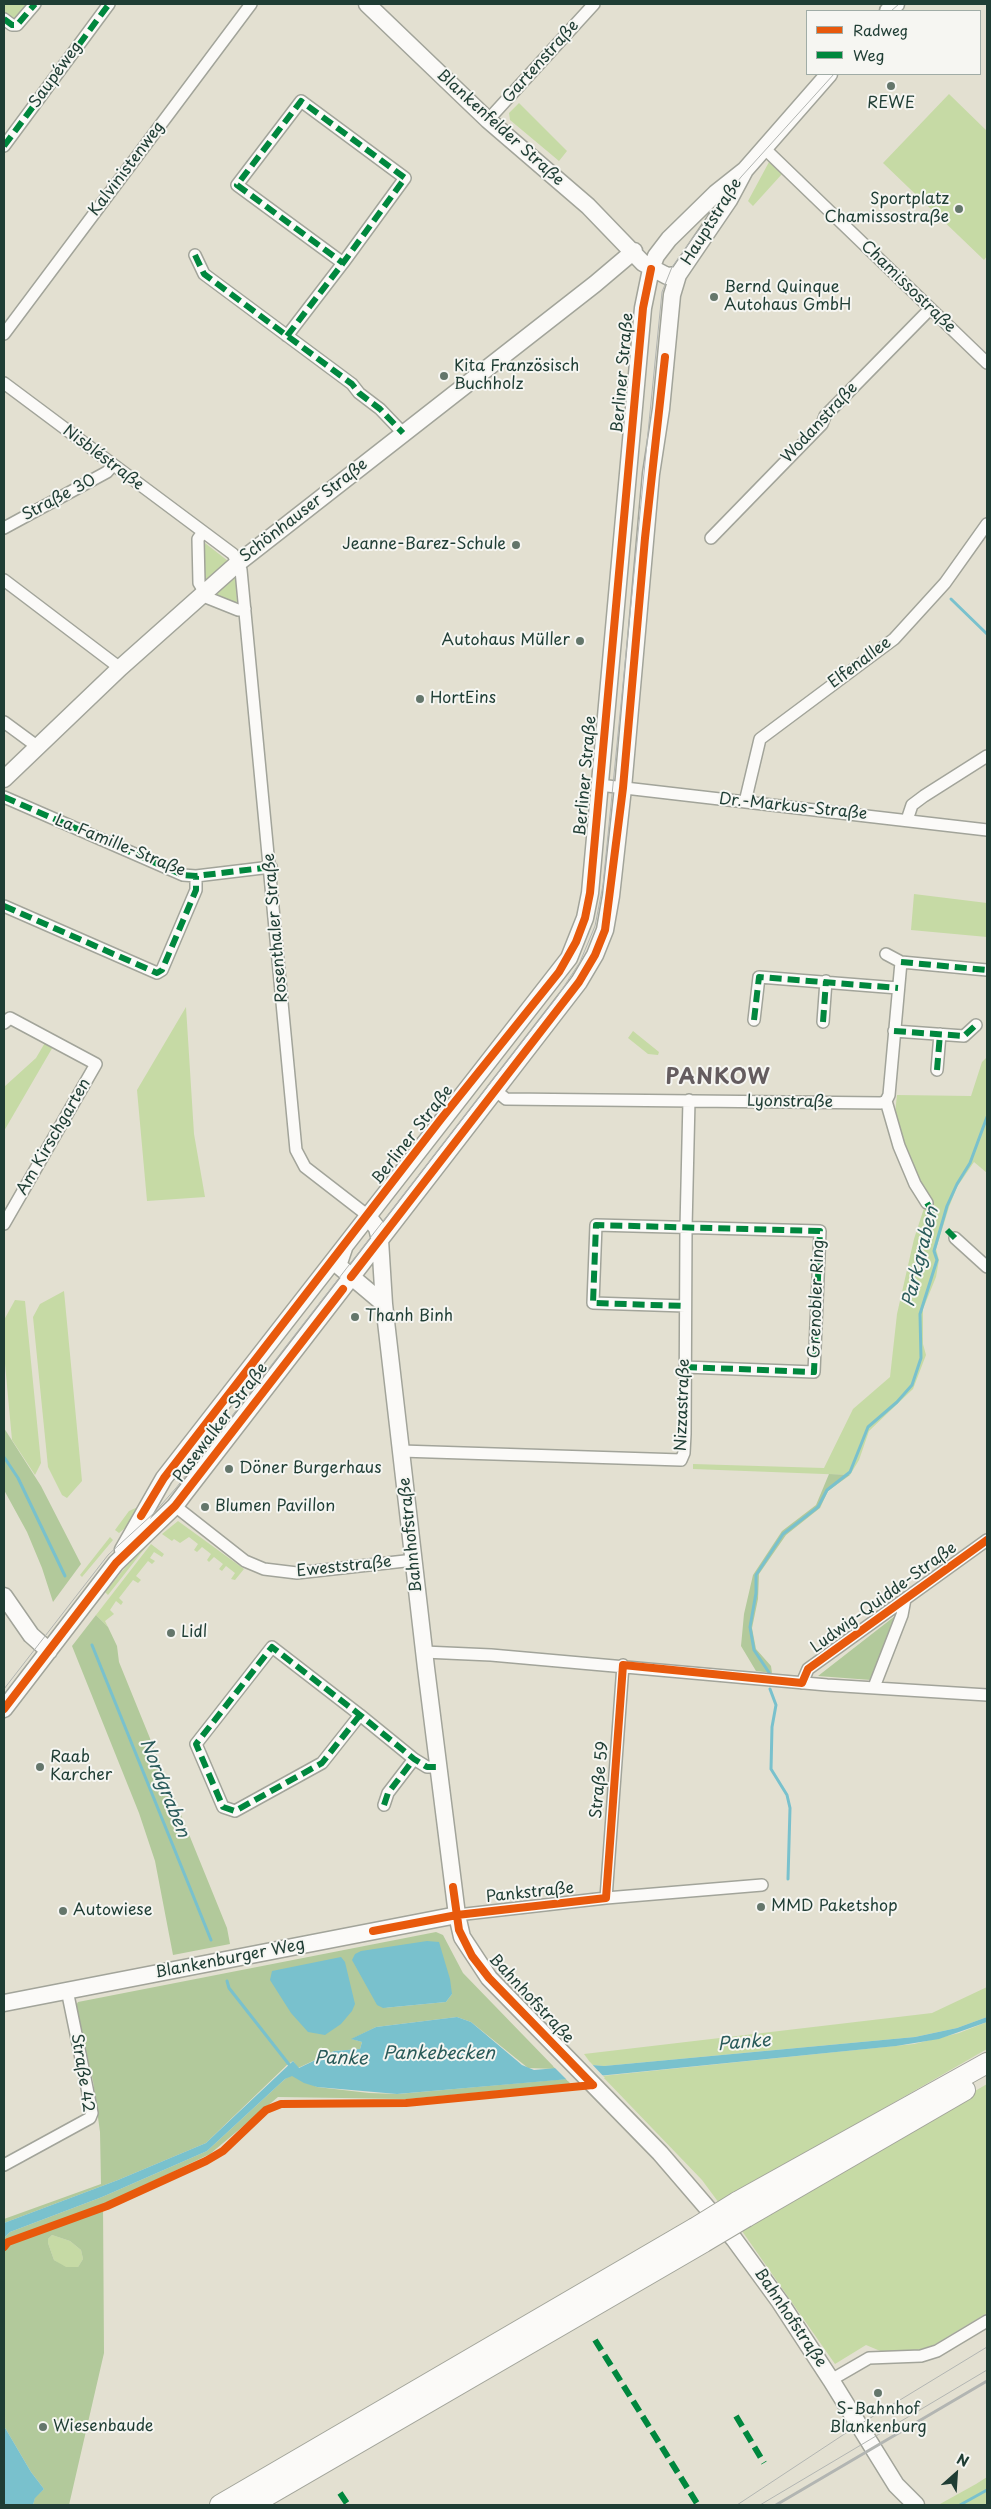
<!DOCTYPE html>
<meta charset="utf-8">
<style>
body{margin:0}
#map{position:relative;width:991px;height:2509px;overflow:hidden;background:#e3e0d1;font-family:"Playpen Sans",sans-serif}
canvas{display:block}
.frame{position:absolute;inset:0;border:5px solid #1f3d34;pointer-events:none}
.legend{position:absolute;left:806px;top:10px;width:175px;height:65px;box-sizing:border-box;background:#f6f6f2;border:1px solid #a0aca6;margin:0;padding:6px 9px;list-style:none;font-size:15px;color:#1f3d34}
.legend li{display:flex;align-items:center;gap:10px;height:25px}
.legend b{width:25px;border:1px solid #a0aca6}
.north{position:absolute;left:931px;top:2449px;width:50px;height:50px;-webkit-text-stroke:4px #f6f6f2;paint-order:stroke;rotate:26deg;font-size:14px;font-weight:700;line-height:20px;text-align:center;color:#1f3d34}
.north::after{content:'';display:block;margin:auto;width:18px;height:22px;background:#1f3d34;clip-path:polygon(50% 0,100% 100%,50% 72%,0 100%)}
</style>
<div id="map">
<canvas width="991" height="2509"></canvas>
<div class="frame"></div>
<ul class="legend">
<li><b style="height:6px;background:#e8590c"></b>Radweg</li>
<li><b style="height:6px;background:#00873e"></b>Weg</li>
</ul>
<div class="north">N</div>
</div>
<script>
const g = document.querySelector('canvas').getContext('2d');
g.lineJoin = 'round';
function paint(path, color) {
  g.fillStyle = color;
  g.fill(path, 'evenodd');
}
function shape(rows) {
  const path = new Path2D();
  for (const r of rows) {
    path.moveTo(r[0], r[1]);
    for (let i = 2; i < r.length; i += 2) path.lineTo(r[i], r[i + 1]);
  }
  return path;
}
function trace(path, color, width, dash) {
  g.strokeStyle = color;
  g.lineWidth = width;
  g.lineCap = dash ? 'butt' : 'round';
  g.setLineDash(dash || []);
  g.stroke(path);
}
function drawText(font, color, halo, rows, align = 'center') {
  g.font = font + ' "Playpen Sans",sans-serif';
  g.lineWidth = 4;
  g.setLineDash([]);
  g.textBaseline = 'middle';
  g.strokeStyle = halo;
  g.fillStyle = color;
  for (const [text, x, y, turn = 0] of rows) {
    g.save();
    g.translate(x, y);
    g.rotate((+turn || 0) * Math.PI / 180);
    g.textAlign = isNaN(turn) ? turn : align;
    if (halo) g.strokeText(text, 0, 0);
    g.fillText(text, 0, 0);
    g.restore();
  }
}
paint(shape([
 [4,4,30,4,15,21,4,16],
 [949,94,987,131,987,256,984,260,883,163],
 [519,103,567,151,559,161,510,120,509,113],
 [769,162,782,174,753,206,748,201],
 [205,543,228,561,207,581,204,579],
 [236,577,237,603,214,596],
 [914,894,987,903,987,937,911,930],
 [186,1007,194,1134,205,1197,147,1201,137,1090],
 [633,1031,659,1052,658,1055,648,1054,628,1038],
 [46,1041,54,1045,4,1131,4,1087,36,1058],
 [987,1057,987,1173,974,1162,957,1187,949,1207,936,1249,939,1260,936,1277,923,1309,923,1344,926,1355,913,1389,869,1431,859,1460,850,1475,693,1469,693,1464,824,1468,853,1409,890,1377,897,1314,914,1239,925,1205,895,1113,897,1095,971,1096,982,1062],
 [64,1291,82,1481,67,1498,62,1495,48,1467,33,1317,40,1304],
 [15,1300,25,1301,41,1463,35,1475,12,1440,4,1353,4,1320],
 [138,1507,140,1509,135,1520,119,1533,115,1530,129,1511],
 [178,1521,244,1569,235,1580,231,1579,235,1573,226,1566,222,1571,219,1569,223,1564,214,1557,209,1562,207,1560,211,1554,202,1547,197,1552,194,1550,198,1544,189,1537,180,1543,174,1539,172,1541,162,1534],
 [110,1537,113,1540,82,1577,80,1575],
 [147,1541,149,1543,108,1595,105,1592],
 [151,1544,164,1554,162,1557,154,1552,150,1558,155,1561,152,1564,148,1561,136,1576,141,1580,138,1583,133,1580,119,1598,123,1602,121,1605,116,1601,110,1610,114,1614,105,1621,108,1627,96,1615],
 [987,1987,987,2017,957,2028,915,2037,604,2066,592,2065,584,2054,932,2013],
 [987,2022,987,2049,719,2203,702,2180,602,2076,914,2044,959,2033],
 [987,2084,987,2313,932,2346,910,2352,885,2353,866,2345,835,2364,742,2231,753,2221],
 [52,2235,70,2241,81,2250,83,2259,78,2267,64,2267,54,2260,48,2243,48,2239],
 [987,2477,987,2505,940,2504,976,2484]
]), '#c6daa5');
paint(shape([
 [4,1428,41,1486,81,1564,53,1602,42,1568,27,1532,4,1490],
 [829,1474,850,1475,828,1491,820,1508,786,1535,759,1574,758,1599,752,1628,756,1649,771,1666,772,1673,756,1671,741,1646,744,1614,753,1575,782,1531,816,1505],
 [96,1615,108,1627,117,1646,119,1662,227,1928,230,1944,173,1955,155,1861,139,1813,72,1646],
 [895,1616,871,1680,818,1676],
 [436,1932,443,1935,463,1973,556,2069,528,2068,471,2022,457,2017,376,2027,352,2039,362,2042,360,2049,334,2051,298,2068,293,2061,288,2064,206,2143,118,2180,4,2223,4,2219,101,2184,100,2132,93,2081,75,2007,78,2002],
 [452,1994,446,2002,383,2008],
 [292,2075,317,2087,369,2093,398,2094,566,2079,571,2084,406,2099,278,2097,210,2154,103,2205,104,2353,69,2505,33,2505,35,2497,44,2489,31,2472,4,2426,4,2238,10,2232,102,2197,207,2151,285,2079],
 [52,2235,70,2241,81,2250,83,2259,78,2267,66,2267,54,2260,48,2243,48,2239]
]), '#b2c99b');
paint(shape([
 [427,1941,439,1942,450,1979,452,1994,446,2002,383,2008,377,2005,352,1960,355,1954,361,1951],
 [341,1957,345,1962,355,2004,352,2011,341,2024,325,2035,308,2032,291,2013,270,1980,272,1971],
 [457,2017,471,2022,522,2065,534,2070,592,2065,604,2066,915,2037,957,2028,987,2017,987,2022,939,2039,896,2046,558,2080,397,2094,317,2087,304,2083,292,2076,285,2079,207,2151,102,2197,10,2232,4,2238,4,2223,118,2180,206,2143,293,2061,299,2068,334,2051,360,2049,362,2042,351,2039,376,2027],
 [4,2426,31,2472,44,2489,35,2498,33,2505,4,2505]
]), '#79c1cd');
paint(shape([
 [590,2062,605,2078,568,2081,553,2066]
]), '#e3e0d1');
trace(shape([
 [951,599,987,634],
 [4,1457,18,1478,65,1576],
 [92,1645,211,1940],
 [770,1674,754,1650,750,1627,756,1593,756,1575,783,1534,818,1507,827,1490,850,1472,868,1427,897,1402,912,1385,921,1358,920,1314,937,1260,934,1251,947,1206,957,1184,970,1163,987,1117],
 [770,1689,776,1705,772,1727,771,1769,787,1795,790,1808,788,1879],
 [227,1981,229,1988,291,2067],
 [960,2505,987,2490]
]), '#79c1cd', 3);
const street = shape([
 [4,19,12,25,17,25,35,4],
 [488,120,594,4],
 [4,146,109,4],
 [764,148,987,363],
 [195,255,204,274,352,384,359,393,380,409,403,433],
 [4,334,251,4],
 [287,336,343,263,405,178,301,101,237,185,343,263],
 [4,383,233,554,241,570,296,1150,305,1167,367,1215],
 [4,528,107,472,113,465],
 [203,532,198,539,199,583,208,598,238,610,245,609],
 [711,538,822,424,825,416,930,309],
 [4,580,120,668],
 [4,722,38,747],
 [599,785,987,830],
 [4,797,183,875,196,876,271,867],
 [745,802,760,739,894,639,945,583,987,524],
 [907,820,912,805,924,796,987,756],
 [4,906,157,973,162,970,196,890,196,876],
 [886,954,901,962,987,970],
 [754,1020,759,977,898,988],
 [823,1022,826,981],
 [4,1023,10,1018,96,1064,4,1224],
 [894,1031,964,1036,976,1025],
 [937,1070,940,1034],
 [495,1090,506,1099,881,1103,886,1101],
 [886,1101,889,1095,901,962],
 [886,1101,899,1146,915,1184,927,1203],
 [955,1238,987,1267],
 [685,1367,814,1372,820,1231,596,1225,593,1303,685,1306],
 [401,1451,681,1460,684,1453,685,1434,686,1228,689,1100],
 [175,1506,245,1561,264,1569,297,1573,414,1560],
 [424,1652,491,1655,827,1685,987,1695],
 [802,1683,808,1669,987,1540],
 [874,1687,902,1615,905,1599],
 [360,1715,322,1763,235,1811,223,1807,196,1744,272,1647,360,1715,414,1759,427,1767,438,1767],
 [384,1805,388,1793,414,1759],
 [606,1898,623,1665],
 [457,1915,606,1898,762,1885],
 [4,2165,90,2118,92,2113,85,2078,67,1990],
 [831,2380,869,2358,921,2356,937,2351,987,2321]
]);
const secondary = shape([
 [367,4,488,120,588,206,643,263,667,276,678,275],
 [888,11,896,4],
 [4,779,120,668,238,563,595,284,634,251],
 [367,1215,377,1228,380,1240,384,1304,426,1668,457,1915,462,1937,489,1978,660,2153,734,2239,780,2302,831,2380,896,2485,916,2505],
 [344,1248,339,1263,340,1267,384,1304],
 [123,1550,164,1478,569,958,585,918,590,893,643,308,651,269,656,256,669,239,716,193,745,170,829,74],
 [4,1596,31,1635,49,1651],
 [4,1709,116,1563,175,1506,184,1494,579,982,595,955,605,930,611,896,623,788,651,474,661,409,672,295,678,275,729,200,745,170],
 [4,2003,457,1915]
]);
const highway = shape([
 [737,2202,987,2063],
 [746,2217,965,2090],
 [220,2505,695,2228],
 [251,2505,704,2242]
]);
trace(street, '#a2a49a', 14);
trace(secondary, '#a2a49a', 19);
trace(highway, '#a2a49a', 22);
trace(street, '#fbfaf8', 11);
trace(secondary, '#fbfaf8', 16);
trace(highway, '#fbfaf8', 20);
trace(shape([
 [891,11,899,4],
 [4,1689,108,1555,154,1513,176,1488,557,997,580,962,595,926,603,885,662,292,672,267,695,235,741,177,834,74],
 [737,2505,849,2431,987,2347],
 [760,2505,987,2370]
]), '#b2b5b2', 1);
trace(shape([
 [776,2505,987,2381]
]), '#b2b5b2', 3);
const highwayBridge = shape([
 [695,2228,737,2202],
 [704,2242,746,2217]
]);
trace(highwayBridge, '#a2a49a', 22, []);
trace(highwayBridge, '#fbfaf8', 20);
trace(shape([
 [4,19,12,25,17,25,35,4],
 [4,146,109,4],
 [195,255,204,274,352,384,359,393,380,409,403,433],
 [287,336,343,263,405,178,301,101,237,185,343,263],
 [4,797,183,875,196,876,271,867],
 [4,906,157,973,162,970,196,890,196,876],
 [901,962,987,970],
 [754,1020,759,977,898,988],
 [823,1022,826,981],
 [894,1031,964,1036,976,1025],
 [937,1070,940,1034],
 [927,1203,934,1214],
 [947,1230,955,1238],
 [685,1367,814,1372,820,1231,596,1225,593,1303,685,1306],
 [360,1715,322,1763,235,1811,223,1807,196,1744,272,1647,360,1715,414,1759,427,1767,438,1767],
 [384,1805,388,1793,414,1759],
 [595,2340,698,2505],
 [736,2416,764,2463],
 [340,2493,348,2505]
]), '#00873e', 6, [12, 6]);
trace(shape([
 [351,1277,579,982,595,955,605,930,623,788,645,538,665,357],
 [141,1516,164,1478,441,1119,559,972,576,942,585,918,590,893,643,308,651,269],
 [4,1709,116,1563,175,1506,343,1289],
 [453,1887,459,1930,472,1956,489,1978,593,2085],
 [373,1931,457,1915,606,1898,623,1665,802,1683,808,1669,987,1540],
 [4,2247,8,2242,107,2206,206,2161,223,2151,266,2110,281,2104,406,2103,593,2085]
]), '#e8590c', 8);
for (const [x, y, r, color] of [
 [891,86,5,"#64766b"],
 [959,209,5,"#64766b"],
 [714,297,5,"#64766b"],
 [444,376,5,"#64766b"],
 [516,545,5,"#64766b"],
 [580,641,5,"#64766b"],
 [420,699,5,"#64766b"],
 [355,1317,5,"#64766b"],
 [229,1469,5,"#64766b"],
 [205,1507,5,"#64766b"],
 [171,1633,5,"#64766b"],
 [40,1767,5,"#64766b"],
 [761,1907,5,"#64766b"],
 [63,1911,5,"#64766b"],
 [878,2393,5,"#64766b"],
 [43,2427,5,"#64766b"]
]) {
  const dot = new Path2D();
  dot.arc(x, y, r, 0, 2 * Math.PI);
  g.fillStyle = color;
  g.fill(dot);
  trace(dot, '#f6f6f2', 2);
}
drawText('16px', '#1f3d34', '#f6f6f2', [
 ["Gartenstraße",541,62,-48],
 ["Saupéweg",56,75,-54],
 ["Blankenfelder Straße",500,128,42],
 ["Kalvinistenweg",127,169,-53],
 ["Hauptstraße",712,222,-58],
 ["Chamissostraße",908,287,44],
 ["Berliner Straße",623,373,-85],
 ["Wodanstraße",820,423,-47],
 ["Nisbléstraße",103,458,37],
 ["Straße 30",59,498,-28],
 ["Schönhauser Straße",304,511,-38],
 ["Elfenallee",860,663,-37],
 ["Berliner Straße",586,776,-85],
 ["Dr.-Markus-Straße",793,807,6],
 ["La Famille-Straße",120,846,22],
 ["Rosenthaler Straße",276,928,-95],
 ["Lyonstraße",790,1102,1],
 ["Berliner Straße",413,1135,-52],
 ["Am Kirschgarten",54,1137,-60],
 ["Grenobler Ring",817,1299,-88],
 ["Nizzastraße",683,1405,-88],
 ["Pasewalker Straße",221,1423,-53],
 ["Bahnhofstraße",411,1535,-96],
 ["Eweststraße",344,1567,-6],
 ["Ludwig-Quidde-Straße",884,1598,-36],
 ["Straße 59",600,1780,-85],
 ["Pankstraße",530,1893,-6],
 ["Blankenburger Weg",230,1959,-11],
 ["Bahnhofstraße",531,1999,47],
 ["Straße 42",82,2073,81],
 ["Bahnhofstraße",790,2318,56]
]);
drawText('16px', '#1f3d34', '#f6f6f2', [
 ["REWE",891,104,"center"],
 ["Sportplatz",949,200,"right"],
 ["Chamissostraße",949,218,"right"],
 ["Bernd Quinque",724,288],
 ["Autohaus GmbH",724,306],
 ["Kita Französisch",454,367],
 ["Buchholz",454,385],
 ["Jeanne-Barez-Schule",506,545,"right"],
 ["Autohaus Müller",570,641,"right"],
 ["HortEins",430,699],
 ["Thanh Binh",365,1317],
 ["Döner Burgerhaus",239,1469],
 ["Blumen Pavillon",215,1507],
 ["Lidl",181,1633],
 ["Raab",50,1758],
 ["Karcher",50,1776],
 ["MMD Paketshop",771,1907],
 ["Autowiese",73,1911],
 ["S-Bahnhof",878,2410,"center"],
 ["Blankenburg",878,2428,"center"],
 ["Wiesenbaude",53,2427]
], 'left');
drawText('italic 18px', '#2a5b5a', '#f6f6f2', [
 ["Parkgraben",921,1257,-76],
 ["Nordgraben",164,1788,68],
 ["Panke",744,2043,-5],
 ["Pankebecken",439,2054],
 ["Panke",341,2059,1]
]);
g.letterSpacing = '1px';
drawText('bold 21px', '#645c5f', '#f6f6f2', [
 ["PANKOW",718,1078]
]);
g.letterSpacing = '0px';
</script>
